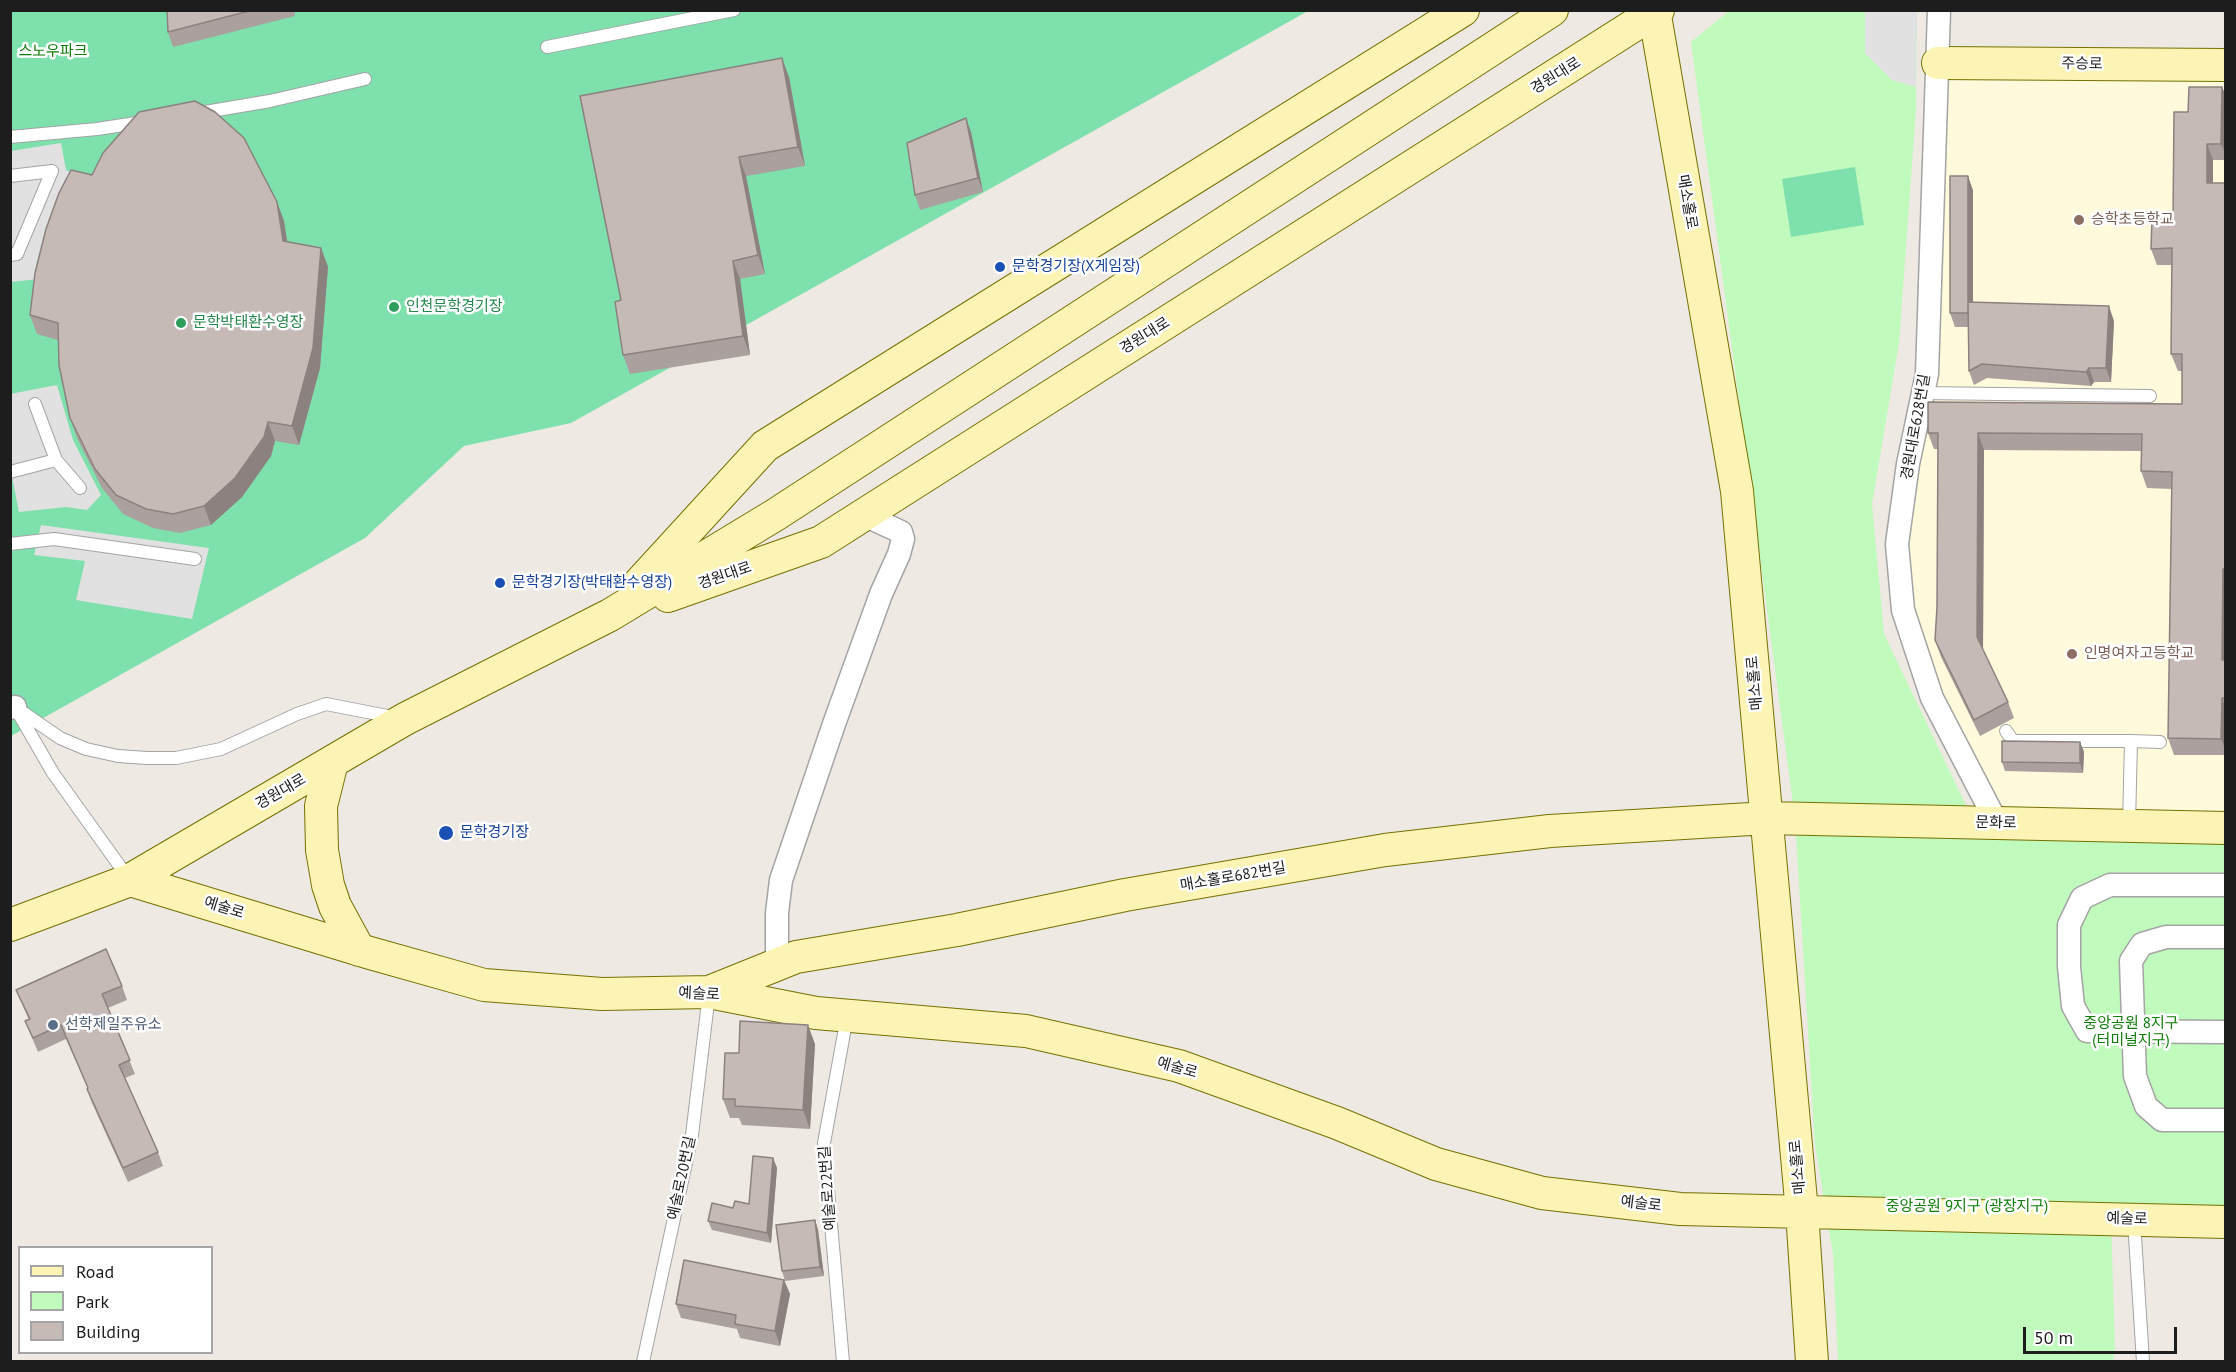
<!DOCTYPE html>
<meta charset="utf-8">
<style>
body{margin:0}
#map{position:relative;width:2236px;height:1372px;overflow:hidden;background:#eee9e2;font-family:"PT Sans",sans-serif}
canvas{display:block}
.frame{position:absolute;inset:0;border:12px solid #1d1d1d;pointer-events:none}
.legend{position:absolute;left:18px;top:1246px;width:195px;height:108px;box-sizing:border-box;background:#fff;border:2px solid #a5a5a5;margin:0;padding:8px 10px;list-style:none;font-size:18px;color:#1d1d1d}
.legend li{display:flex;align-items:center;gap:12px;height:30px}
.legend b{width:30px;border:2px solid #a5a5a5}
.scale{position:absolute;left:2023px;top:1327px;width:154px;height:27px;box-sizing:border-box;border:3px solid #1d1d1d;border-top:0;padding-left:8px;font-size:18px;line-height:21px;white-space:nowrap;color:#1d1d1d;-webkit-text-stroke:4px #fff;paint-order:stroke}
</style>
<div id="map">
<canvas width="2236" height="1372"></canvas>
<div class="frame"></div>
<ul class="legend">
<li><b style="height:8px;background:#fbf4b4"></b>Road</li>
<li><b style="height:16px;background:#c1fabd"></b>Park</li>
<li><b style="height:16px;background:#c6bab6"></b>Building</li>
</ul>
<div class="scale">50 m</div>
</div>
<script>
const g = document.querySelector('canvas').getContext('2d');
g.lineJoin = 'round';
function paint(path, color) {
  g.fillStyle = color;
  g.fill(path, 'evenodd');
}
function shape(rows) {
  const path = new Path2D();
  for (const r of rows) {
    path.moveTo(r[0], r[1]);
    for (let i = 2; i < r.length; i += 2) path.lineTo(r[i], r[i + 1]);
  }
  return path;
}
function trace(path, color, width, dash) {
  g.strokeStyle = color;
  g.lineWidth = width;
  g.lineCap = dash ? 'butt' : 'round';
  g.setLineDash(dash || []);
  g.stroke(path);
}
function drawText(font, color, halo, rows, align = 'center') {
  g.font = font + ' "PT Sans","Noto Sans KR",sans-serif';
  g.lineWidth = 5;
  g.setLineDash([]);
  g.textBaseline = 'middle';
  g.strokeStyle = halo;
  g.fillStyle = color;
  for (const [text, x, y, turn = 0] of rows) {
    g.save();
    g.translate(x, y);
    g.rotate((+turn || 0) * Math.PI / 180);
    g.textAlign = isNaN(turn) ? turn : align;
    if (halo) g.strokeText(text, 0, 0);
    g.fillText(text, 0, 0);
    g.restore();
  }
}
paint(shape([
 [1938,63,2225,65,2225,828,1997,823,1932,697,1897,544,1927,374]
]), '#fffadb');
paint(shape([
 [1729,11,1917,11,1916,109,1899,343,1872,504,1884,634,1974,822,2225,828,2225,1222,2111,1219,2115,1351,2113,1361,1838,1361,1833,1254,1815,1145,1795,819,1691,42]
]), '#c1fabd');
paint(shape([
 [11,11,1308,11,571,423,464,446,365,538,11,736],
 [1855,167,1864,225,1791,237,1782,179]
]), '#7ee0ac');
paint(shape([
 [1865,11,1917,11,1916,87,1892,80,1865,53],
 [61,143,66,170,81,178,38,279,11,282,11,151],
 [57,385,73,440,101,495,87,510,66,507,19,512,11,472,10,394],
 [41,525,209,548,192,619,76,600,85,561,34,555]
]), '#e1e1e1');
const lane = shape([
 [547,47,734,10],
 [199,113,270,101,365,79],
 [10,137,97,129,143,122],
 [10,176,52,171,17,254,10,255],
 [1923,393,2150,396],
 [35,404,56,460,80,488],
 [10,472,56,460],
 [10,544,54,539,195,559],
 [15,707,60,738,86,749,118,756,147,758,176,758,221,749,297,714,326,704,398,718],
 [16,709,53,773,129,879],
 [2006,731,2013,741,2131,741,2129,824],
 [2131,741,2160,742],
 [2134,1221,2143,1362],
 [643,1362,692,1135,709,994],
 [843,1362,824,1143,847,1017]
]);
const street = shape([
 [1939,10,1927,374,1908,464,1897,544,1903,610,1932,698,1997,823],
 [10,708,15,707],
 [2226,885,2110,885,2082,898,2069,925,2069,967,2073,1006,2087,1031,2226,1032],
 [2226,937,2166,937,2142,944,2131,961,2135,1076,2146,1106,2162,1120,2226,1120],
 [777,965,777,913,781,880,834,724,881,594,899,554,903,539,901,532,864,515]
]);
const secondary = shape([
 [1654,10,1737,491,1802,1212,1812,1362],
 [1938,63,2226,65],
 [635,588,765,446,1463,10],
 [668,596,821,542,1658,10],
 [332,762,321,806,322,850,328,885,335,906,359,950],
 [130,880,370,953,484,985,602,994,709,992,816,1013,1026,1031,1179,1066,1337,1123,1436,1164,1542,1193,1680,1209,2226,1222],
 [10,925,130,880,405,719,610,615,775,515,1552,10],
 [709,992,796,957,957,930,1125,895,1385,850,1550,831,1767,818,2226,828]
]);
trace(lane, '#a4a4a4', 14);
trace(street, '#a4a4a4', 25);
trace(secondary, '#757102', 34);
trace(lane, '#fff', 12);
trace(street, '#fff', 22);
trace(secondary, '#fbf4b4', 32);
paint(shape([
 [167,10,294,10,295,16,173,47,168,32],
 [789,77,805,166,746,176,765,274,740,279,750,355,630,374,623,355,621,300],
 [2222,87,2226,96,2226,160,2213,160,2213,183,2226,183,2226,755,2174,755,2168,738,2172,489,2147,488,2141,471,2141,451,1984,450,1983,650,2008,702,2014,718,1980,736,1941,657,1935,640,1937,607,1938,449,1934,449,1928,433,2182,404,2182,371,2178,371,2171,354,2172,265,2157,265,2151,249,2173,218,2188,112],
 [971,132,983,192,920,210,915,195],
 [92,175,277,202,284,221,287,242,321,248,328,267,320,368,299,445,275,441,271,456,242,497,211,525,180,533,153,528,123,514,102,488,77,438,70,418,58,340,37,334,30,315],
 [1973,190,1973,302,2114,321,2111,382,2094,382,2091,386,1987,378,1974,385,1969,371,1968,327,1955,327,1950,313],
 [2080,742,2084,752,2083,773,2005,771,2002,762],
 [122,986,127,1000,108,1008,135,1074,125,1078,158,1152,163,1166,128,1182,92,1103,87,1089,88,1088,66,1039,38,1052,25,1021,29,1020,16,990],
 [815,1044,810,1129,742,1125,739,1118,730,1118,723,1099,739,1053],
 [773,1158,777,1168,771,1243,712,1230,708,1221,733,1208,749,1204],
 [815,1220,818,1230,824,1276,785,1281,782,1271],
 [784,1280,790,1294,780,1346,740,1338,737,1329,681,1318,676,1304]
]), '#aaa09d');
paint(shape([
 [782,58,789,77,805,166,798,147],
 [2222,87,2226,96,2226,155,2221,144],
 [966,118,971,132,983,192,978,178],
 [2207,144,2213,160,2213,199,2207,183],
 [739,157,746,176,765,274,758,255],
 [1968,176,1973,190,1973,327,1968,313],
 [277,202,284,221,290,260,283,241],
 [321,248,328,267,320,368,299,445,292,426],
 [733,261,740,279,750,355,743,336],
 [2109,306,2114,321,2111,382,2106,368],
 [2089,368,2094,382,2091,386,2086,372],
 [268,422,275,441,271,456,242,497,211,525,204,506],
 [1978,433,1984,450,1983,654,1977,637],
 [2223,569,2226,575,2226,669,2222,660],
 [2222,698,2226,709,2226,751,2221,739],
 [2080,742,2084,752,2083,773,2080,763],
 [808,1025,815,1044,810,1129,803,1110],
 [773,1158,777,1168,771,1243,767,1233],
 [815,1220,818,1230,824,1276,820,1267],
 [784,1280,790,1294,780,1346,775,1331]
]), '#8b827f');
const building = shape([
 [167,10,253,10,168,32,167,10],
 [782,58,798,147,739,157,758,255,733,261,743,336,623,355,615,302,621,300,580,96,782,58],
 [2189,87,2222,87,2221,144,2207,144,2207,183,2226,183,2226,569,2223,569,2222,660,2226,660,2226,698,2222,698,2221,739,2168,738,2172,472,2141,471,2142,434,1978,433,1977,637,2008,702,1974,720,1935,640,1937,607,1938,433,1928,433,1928,402,2182,404,2182,354,2171,354,2172,248,2151,249,2152,218,2173,218,2174,112,2188,112,2189,87],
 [195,101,215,112,244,138,277,202,283,241,321,248,313,348,292,426,268,422,264,437,235,478,204,506,173,514,146,509,116,495,95,469,70,418,59,365,58,323,30,315,35,273,46,229,59,193,71,170,92,175,103,153,139,112,195,101],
 [966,118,978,178,915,195,907,143,966,118],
 [1950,176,1968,176,1968,313,1950,313,1950,176],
 [1968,302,2109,306,2106,368,2089,368,2086,372,1982,364,1969,371,1968,302],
 [2002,741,2080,742,2080,763,2002,762,2002,741],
 [106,949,122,986,102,994,130,1060,119,1065,158,1152,123,1168,87,1089,88,1088,61,1025,33,1038,25,1021,30,1019,16,990,106,949],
 [740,1021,808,1025,803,1110,735,1106,735,1099,723,1099,725,1053,739,1053,740,1021],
 [753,1156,773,1158,767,1233,708,1221,712,1203,733,1208,735,1201,749,1204,753,1156],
 [815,1220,820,1267,782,1271,776,1225,815,1220],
 [684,1260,784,1280,775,1331,735,1324,736,1315,676,1304,684,1260]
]);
paint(building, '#c6bab6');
trace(building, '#8b827f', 1.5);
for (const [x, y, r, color] of [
 [2079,220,6,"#8d6e63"],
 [1000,267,6,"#1a4fb4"],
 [394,307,6,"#2e9e5b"],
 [181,323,6,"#2e9e5b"],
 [500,583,6,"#1a4fb4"],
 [2072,654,6,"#8d6e63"],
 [446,833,8,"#1a4fb4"],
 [53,1025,6,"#5c6f8a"]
]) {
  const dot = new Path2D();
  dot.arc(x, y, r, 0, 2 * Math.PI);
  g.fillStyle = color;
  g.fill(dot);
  trace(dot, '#fff', 2);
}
drawText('15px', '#107d09', '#fff', [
 ["스노우파크",53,52],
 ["중앙공원 8지구",2131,1024],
 ["(터미널지구)",2131,1041],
 ["중앙공원 9지구 (광장지구)",1967,1207]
]);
drawText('15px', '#1d1d1d', '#fff', [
 ["주승로",2082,64,1],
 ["경원대로",1556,76,-32],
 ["매소홀로",1687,202,80],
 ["경원대로",1145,336,-32],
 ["경원대로628번길",1916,427,-80],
 ["경원대로",725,576,-19],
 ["매소홀로",1755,683,-95],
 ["경원대로",281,792,-30],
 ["문화로",1996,823,1],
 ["매소홀로682번길",1233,877,-10],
 ["예술로",224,908,17],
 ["예술로",699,994,3],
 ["예술로",1177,1068,16],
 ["매소홀로",1798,1167,-95],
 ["예술로20번길",682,1178,-78],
 ["예술로22번길",828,1188,-94],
 ["예술로",1641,1204,7],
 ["예술로",2127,1219,1]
]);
drawText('15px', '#785e54', '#fff', [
 ["승학초등학교",2091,220],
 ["인명여자고등학교",2084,654]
], 'left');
drawText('15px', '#164399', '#fff', [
 ["문학경기장(X게임장)",1012,267],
 ["문학경기장(박태환수영장)",512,583],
 ["문학경기장",460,833]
], 'left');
drawText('15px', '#27864d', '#fff', [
 ["인천문학경기장",406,307],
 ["문학박태환수영장",193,323]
], 'left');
drawText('15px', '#4e5e75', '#fff', [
 ["선학제일주유소",65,1025]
], 'left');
</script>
